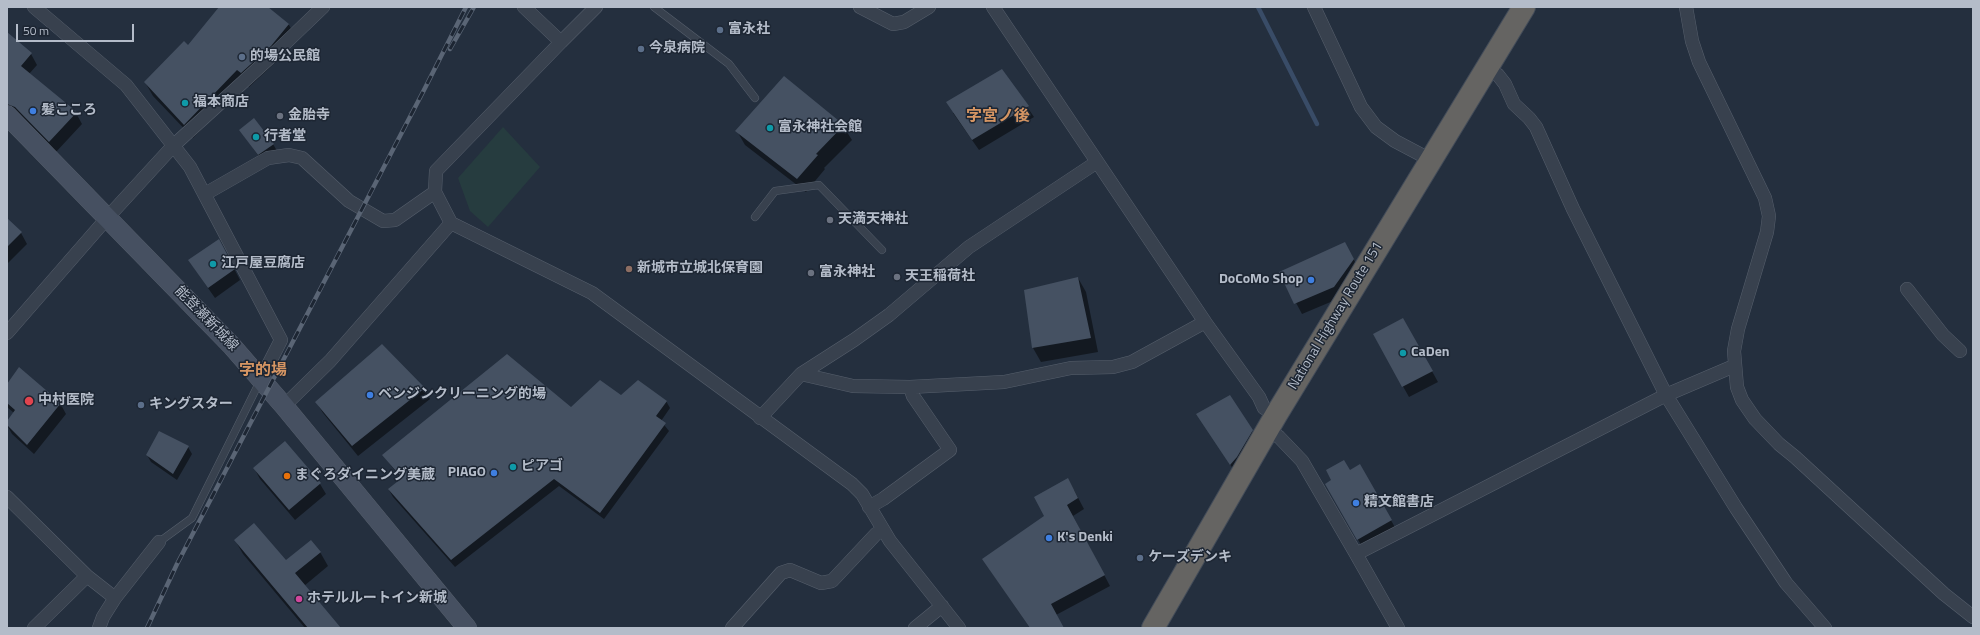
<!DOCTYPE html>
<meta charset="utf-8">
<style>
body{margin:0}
#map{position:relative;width:1980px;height:635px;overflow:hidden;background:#242f3e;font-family:"Titillium Web",sans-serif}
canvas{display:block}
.frame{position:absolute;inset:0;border:8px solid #b4bcc9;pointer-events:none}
.scale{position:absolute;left:16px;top:24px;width:118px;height:18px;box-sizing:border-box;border:2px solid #b4bcc9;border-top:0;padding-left:5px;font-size:12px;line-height:14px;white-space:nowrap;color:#b4bcc9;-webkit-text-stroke:3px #1d2633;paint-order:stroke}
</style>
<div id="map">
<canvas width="1980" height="635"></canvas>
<div class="frame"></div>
<div class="scale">50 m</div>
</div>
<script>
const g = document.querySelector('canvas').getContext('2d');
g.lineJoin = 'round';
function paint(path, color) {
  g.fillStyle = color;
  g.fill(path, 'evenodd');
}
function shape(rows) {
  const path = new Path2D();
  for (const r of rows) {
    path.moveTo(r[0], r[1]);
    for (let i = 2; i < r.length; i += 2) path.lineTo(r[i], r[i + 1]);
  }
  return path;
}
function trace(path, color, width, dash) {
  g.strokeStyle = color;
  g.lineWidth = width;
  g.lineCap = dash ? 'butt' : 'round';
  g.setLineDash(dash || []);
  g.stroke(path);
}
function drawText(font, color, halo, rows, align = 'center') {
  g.font = font + ' "Titillium Web","Noto Sans JP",sans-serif';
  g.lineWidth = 3;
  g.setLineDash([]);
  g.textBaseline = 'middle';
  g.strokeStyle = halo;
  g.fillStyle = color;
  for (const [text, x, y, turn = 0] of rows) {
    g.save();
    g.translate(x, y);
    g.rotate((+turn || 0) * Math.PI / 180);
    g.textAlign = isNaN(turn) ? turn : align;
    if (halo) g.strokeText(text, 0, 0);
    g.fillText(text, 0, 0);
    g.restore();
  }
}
paint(shape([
 [503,127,540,167,488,227,470,211,458,178]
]), '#263c3f');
paint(shape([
 [221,7,267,7,289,25,297,39,278,60,249,87,246,84,193,138,153,96,145,82,188,46],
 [7,34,31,54,37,65,29,74,76,113,82,124,56,152,7,115],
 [1002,70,1034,117,979,150,953,113],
 [784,78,843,126,852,140,824,168,825,169,806,192,745,145,737,131],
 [240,130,273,144,277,151,262,161],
 [7,219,21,233,27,244,7,264],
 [225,251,240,280,215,298,189,261],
 [1351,254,1359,270,1340,298,1302,314,1280,273],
 [1078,278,1086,292,1098,352,1041,362,1033,348],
 [1403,319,1438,382,1409,397,1374,335],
 [7,386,60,403,66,414,34,454,12,434,7,425,14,413,7,407],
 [424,388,430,399,358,456,323,413,316,402],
 [621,397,666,401,670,408,661,421,669,431,604,519,559,486,455,567,393,497,389,490,402,480,383,455],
 [1204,424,1252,431,1258,441,1237,475],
 [188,447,192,454,177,480,151,462,147,455],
 [1360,465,1397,531,1364,550,1326,484],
 [254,468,320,484,326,494,295,520,260,479],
 [1074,490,1084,509,1073,516,1110,586,1056,615,1063,628,1030,628,990,570],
 [235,540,286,562,320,552,328,566,304,586,338,628,305,628,243,554]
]), '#0007');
trace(shape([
 [1258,7,1317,124]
]), '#394c67', 4.5);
paint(shape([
 [219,7,268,7,289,24,271,46,241,73,237,70,184,125,144,82,184,41,188,45],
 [7,32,32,53,21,66,77,112,49,142,15,107,7,104],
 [1002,69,1029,106,972,140,946,102],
 [784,76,844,125,816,154,818,155,797,179,735,131],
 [254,118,274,144,258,155,239,130],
 [7,218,22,232,7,247],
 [219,239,235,269,208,288,188,260],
 [1345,242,1354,259,1334,287,1294,304,1279,272],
 [1078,277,1091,338,1032,348,1024,290],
 [1403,318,1433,371,1402,387,1373,334],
 [382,344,425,388,352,446,315,402],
 [507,354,571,407,600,380,621,395,638,380,667,401,656,416,666,423,600,513,554,479,451,560,388,489,402,478,382,455],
 [19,367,61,403,27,445,7,425,7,421,15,410,7,403,7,384],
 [1230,395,1253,430,1237,457,1230,465,1196,414],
 [159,431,189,446,173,474,146,455],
 [285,441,321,483,289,510,253,468],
 [1344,460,1350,470,1360,464,1392,520,1357,540,1325,484,1331,480,1326,470],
 [1068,478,1078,498,1067,505,1105,575,1051,604,1064,628,1030,628,982,559,1044,516,1034,497],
 [254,523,286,560,311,540,321,552,295,573,341,628,308,628,234,540]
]), '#455162');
const service = shape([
 [654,7,729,64,755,98],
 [755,217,775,191,819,185,882,250],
 [159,542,192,518,260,381]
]);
const minor = shape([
 [34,7,126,85,190,167,281,340,261,379],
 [524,7,561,42,436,171,435,192,451,223,592,293,852,484,862,494,890,541,959,628],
 [860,7,893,24,904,22,929,7],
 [993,7,1205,322,1259,397,1264,408,1276,415],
 [1314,7,1361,107,1376,127,1395,141,1431,160],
 [1686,7,1692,41,1699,62,1765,198,1769,216,1767,232,1738,329,1734,351,1737,387,1742,400,1755,419,1779,444,1795,457,1944,594,1973,617],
 [561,42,596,7],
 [1487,68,1498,75,1505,84,1514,104,1529,118,1536,127,1573,209,1666,395,1736,508,1786,583,1825,628],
 [205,194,268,158,289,155,302,158,349,201,383,221,395,220,435,192],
 [1907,289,1943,335,1960,351],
 [7,333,108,217,174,145,276,52,323,7],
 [801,374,854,340,889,315,969,247,1097,162],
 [284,406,330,361,451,223],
 [760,418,801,374,853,386,910,387,1004,382,1071,368,1113,367,1132,362,1205,322],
 [1268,430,1279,437,1302,461,1356,554,1666,395,1734,366],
 [7,497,87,576,115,598,103,617,99,628],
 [869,507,883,499,950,450,913,396,910,387],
 [1356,554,1398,628],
 [115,598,159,542],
 [34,628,87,576],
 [732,628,781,573,790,570,821,583,832,581,876,534,883,530],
 [915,628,942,606]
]);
const secondary = shape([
 [7,115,231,345,284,406,467,628]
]);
const trunk = shape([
 [1153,628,1276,415,1524,7]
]);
trace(service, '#565f6c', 8);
trace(minor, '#565f6c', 14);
trace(secondary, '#565f6c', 20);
trace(trunk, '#434c59', 24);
trace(service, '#38414e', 7);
trace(minor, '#38414e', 13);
trace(secondary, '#465061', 19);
trace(trunk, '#656462', 22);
const rail = shape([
 [450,49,474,7],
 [147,628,177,564,424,90,466,7]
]);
trace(rail, '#5a6575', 4.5);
trace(rail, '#1d2633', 3, [9]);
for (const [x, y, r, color] of [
 [720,30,4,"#5c6f8a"],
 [641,49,4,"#5c6f8a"],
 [242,57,4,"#5c6f8a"],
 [185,103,4,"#0f9aa8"],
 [33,111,4,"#3f7fe0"],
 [280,116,4,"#6b7280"],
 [770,128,4,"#0f9aa8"],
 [256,137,4,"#0f9aa8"],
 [830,220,4,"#6b7280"],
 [213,264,4,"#0f9aa8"],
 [629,269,4,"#8d6e63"],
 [811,273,4,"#6b7280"],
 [897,277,4,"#6b7280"],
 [1311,280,4,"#3f7fe0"],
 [1403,353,4,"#0f9aa8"],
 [370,395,4,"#3f7fe0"],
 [29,401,5,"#e0444e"],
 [141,405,4,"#5c6f8a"],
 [513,467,4,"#0f9aa8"],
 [494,473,4,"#3f7fe0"],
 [287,476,4,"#e8710a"],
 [1356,503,4,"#3f7fe0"],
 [1049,538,4,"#3f7fe0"],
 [1140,558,4,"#5c6f8a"],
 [299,599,4,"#d1479c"]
]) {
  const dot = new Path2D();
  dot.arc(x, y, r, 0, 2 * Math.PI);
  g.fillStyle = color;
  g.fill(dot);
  trace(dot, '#1d2633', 1.5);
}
drawText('bold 14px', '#b4bcc9', '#1d2633', [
 ["富永社",728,30],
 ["今泉病院",649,49],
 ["的場公民館",250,57],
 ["福本商店",193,103],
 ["髪こころ",41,111],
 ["金胎寺",288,116],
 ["富永神社会館",778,128],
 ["行者堂",264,137],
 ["天満天神社",838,220],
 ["江戸屋豆腐店",221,264],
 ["新城市立城北保育園",637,269],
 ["富永神社",819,273],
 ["天王稲荷社",905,277],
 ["DoCoMo Shop",1303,280,"right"],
 ["CaDen",1411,353],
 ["ベンジンクリーニング的場",378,395],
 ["中村医院",38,401],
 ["キングスター",149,405],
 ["ピアゴ",521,467],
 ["PIAGO",486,473,"right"],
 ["まぐろダイニング美蔵",295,476],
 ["精文館書店",1364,503],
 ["K's Denki",1057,538],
 ["ケーズデンキ",1148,558],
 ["ホテルルートイン新城",307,599]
], 'left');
drawText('14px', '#b4bcc9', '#1d2633', [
 ["National Highway Route 151",1336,316,-59],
 ["能登瀬新城線",206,319,46]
]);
drawText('bold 16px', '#d59563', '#1d2633', [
 ["字宮ノ後",998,117],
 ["字的場",263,371]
]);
</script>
